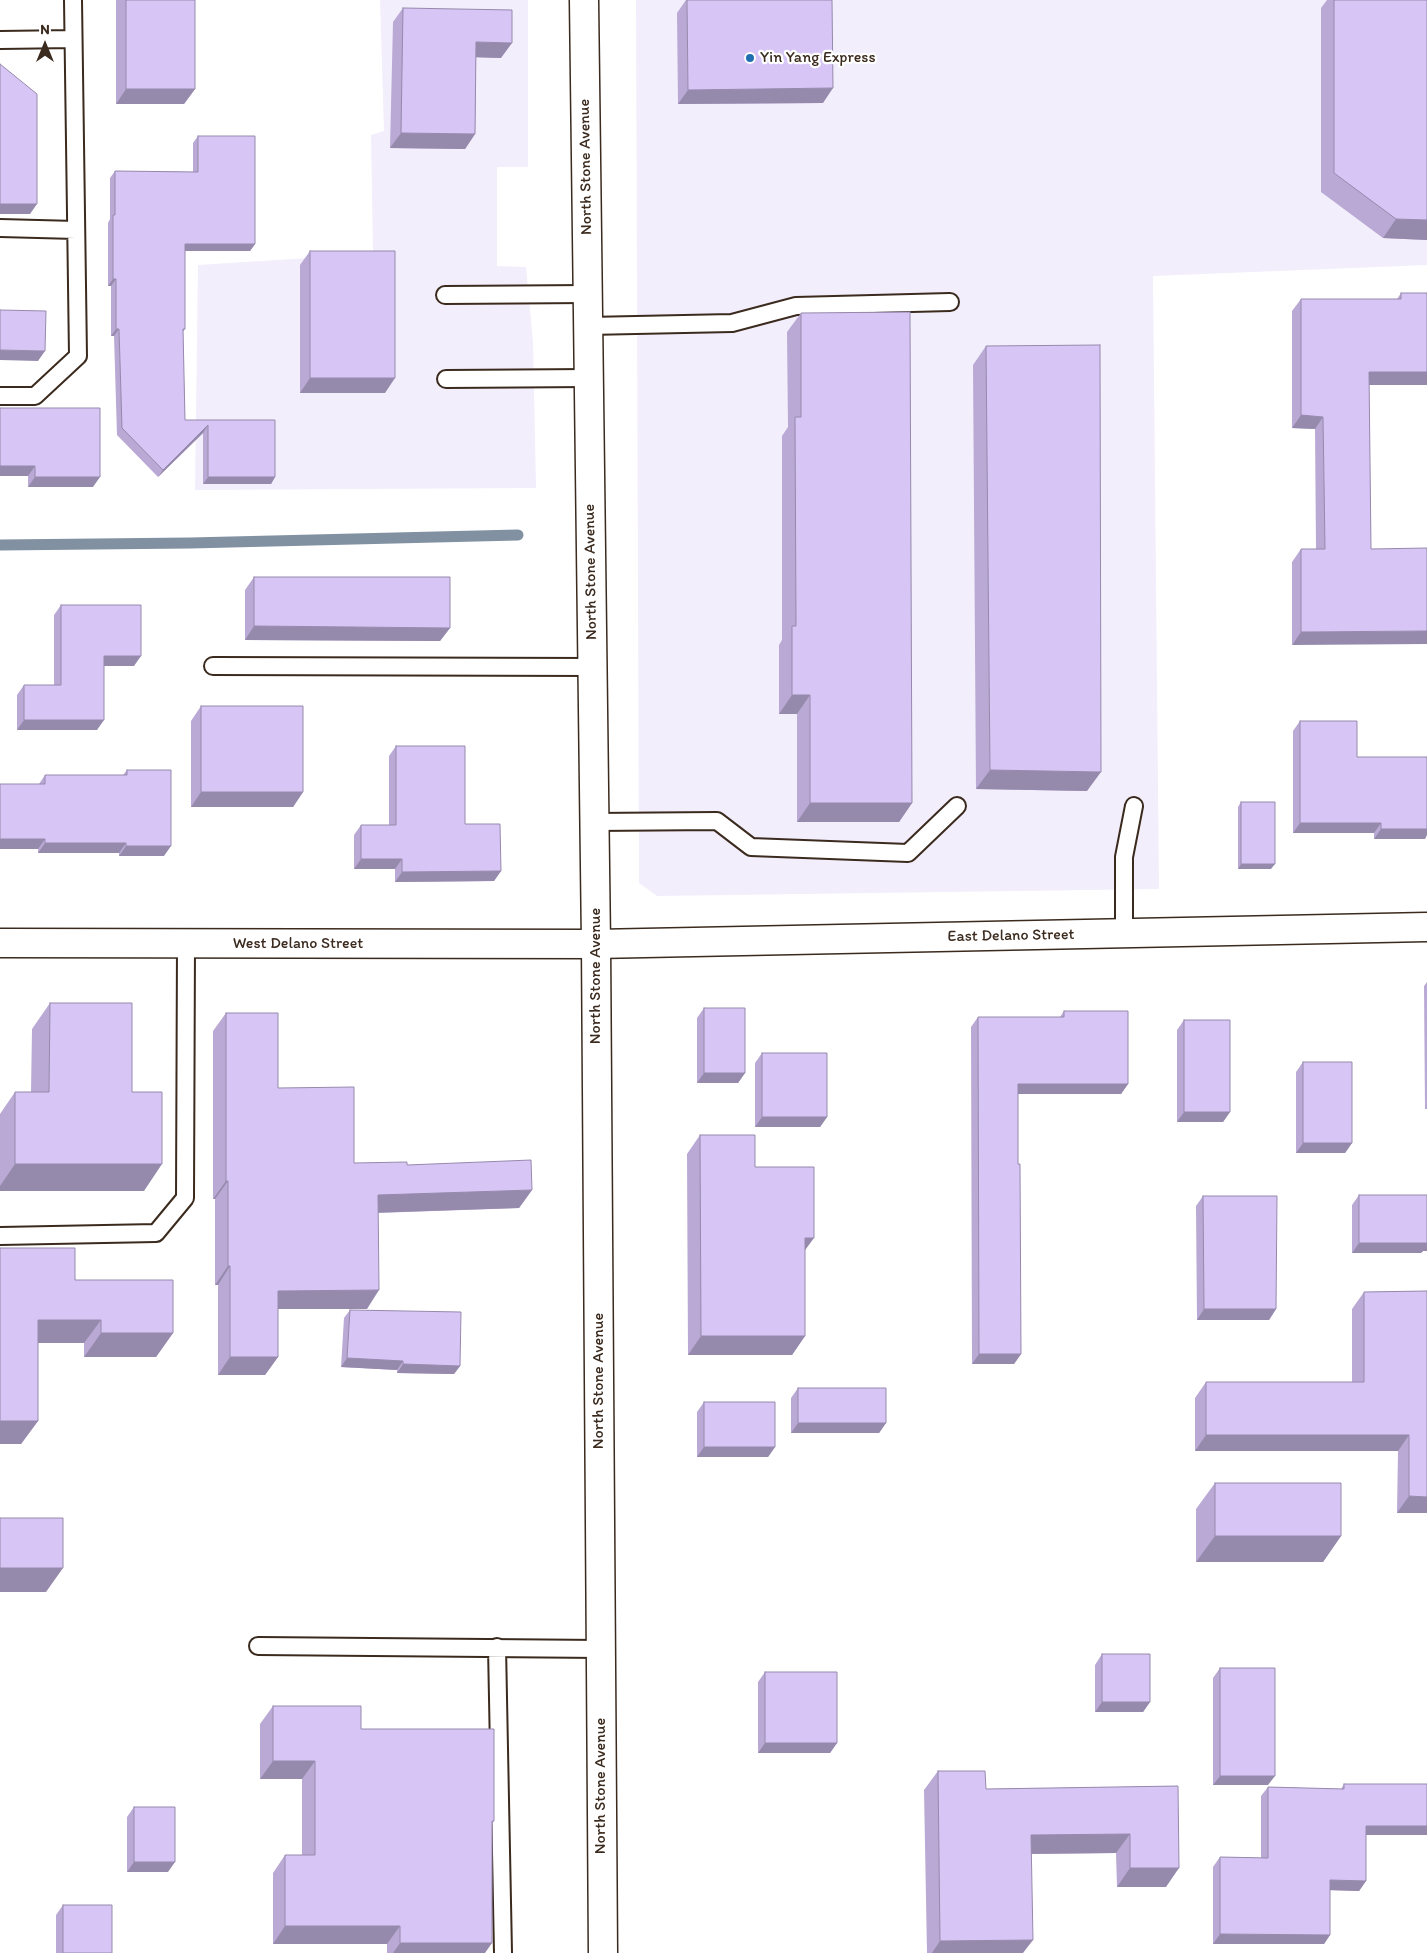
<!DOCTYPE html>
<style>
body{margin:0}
#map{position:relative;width:1427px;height:1953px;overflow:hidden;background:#fff;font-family:Itim,sans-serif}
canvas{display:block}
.north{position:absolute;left:20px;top:20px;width:50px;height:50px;-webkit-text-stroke:4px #fff;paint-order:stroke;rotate:0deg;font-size:14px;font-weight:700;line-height:20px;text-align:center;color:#3b2a1e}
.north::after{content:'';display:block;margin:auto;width:18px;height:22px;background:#3b2a1e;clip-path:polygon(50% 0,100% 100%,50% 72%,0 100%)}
</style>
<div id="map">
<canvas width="1427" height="1953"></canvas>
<div class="north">N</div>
</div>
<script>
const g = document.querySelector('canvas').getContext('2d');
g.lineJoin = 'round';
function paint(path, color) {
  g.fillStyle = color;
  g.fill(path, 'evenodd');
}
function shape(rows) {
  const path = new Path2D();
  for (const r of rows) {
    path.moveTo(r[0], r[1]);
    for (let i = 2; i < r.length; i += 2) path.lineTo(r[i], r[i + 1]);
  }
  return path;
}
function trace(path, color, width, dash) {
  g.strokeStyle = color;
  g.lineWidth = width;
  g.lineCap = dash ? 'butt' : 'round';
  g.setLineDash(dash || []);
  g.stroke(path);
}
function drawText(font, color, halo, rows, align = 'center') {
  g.font = font + ' Itim,sans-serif';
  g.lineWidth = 4.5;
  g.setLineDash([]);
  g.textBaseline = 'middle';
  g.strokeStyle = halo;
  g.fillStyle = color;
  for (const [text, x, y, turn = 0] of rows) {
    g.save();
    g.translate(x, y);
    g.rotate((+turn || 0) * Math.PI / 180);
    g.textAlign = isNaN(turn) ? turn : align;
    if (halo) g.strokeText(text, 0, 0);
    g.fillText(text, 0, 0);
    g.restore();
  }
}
paint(shape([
 [380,0,528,0,528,167,497,167,497,266,526,267,533,341,536,488,195,490,198,265,373,254,371,135,384,131],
 [636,0,1427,0,1427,265,1153,276,1159,889,657,896,639,883]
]), '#f3eefc');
trace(shape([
 [0,545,190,543,518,535]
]), '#8191a1', 11);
const service = shape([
 [0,40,73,39],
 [0,228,76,230],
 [445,295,588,294],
 [588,326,732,323,796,306,950,302],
 [446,379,589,378],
 [0,396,35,396,78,356,73,0],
 [213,666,592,667],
 [594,822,717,821,751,847,908,853,957,806],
 [1124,934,1124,857,1134,806],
 [0,1236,156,1233,185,1198,186,944],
 [258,1646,601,1649],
 [497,1647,503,1953]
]);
const minor = shape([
 [0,943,596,944,1427,927]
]);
const secondary = shape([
 [584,0,596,944,603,1953]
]);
trace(service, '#3b2a1e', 20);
trace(minor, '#3b2a1e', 31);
trace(secondary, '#3b2a1e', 31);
trace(service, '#fff', 16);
trace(minor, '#fff', 28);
trace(secondary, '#fff', 28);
paint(shape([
 [116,0,195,0,195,89,184,104,116,104],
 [686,0,832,0,823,103,678,104,677,13],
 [1327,0,1427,0,1427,240,1383,238,1321,192,1321,8],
 [403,8,501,58,476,57,475,134,465,149,390,148,393,22],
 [198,136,255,244,250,251,185,251,185,329,183,332,185,420,275,420,275,477,271,484,203,484,203,433,158,477,117,435,114,336,111,336,111,286,108,286,108,223,110,219,110,178,115,171,193,172,193,143],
 [310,251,385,393,300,393,300,265],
 [1401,293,1427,385,1369,385,1371,549,1292,645,1292,562,1301,549,1316,549,1315,429,1292,428,1292,311,1301,299,1397,299],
 [801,313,912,803,899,822,797,822,797,714,779,714,779,645,782,640,782,436,788,427,787,332],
 [986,346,1087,791,976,789,973,365],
 [0,408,93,487,28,487,28,476,0,476],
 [254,577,450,628,440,641,245,640,245,590],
 [61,605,134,666,104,666,97,730,17,730,17,695,24,685,54,685,54,615],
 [201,706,303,792,293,807,191,807,191,721],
 [1300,721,1357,757,1425,839,1374,839,1374,833,1293,833,1293,731],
 [396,746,465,824,501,871,494,881,395,882,395,869,354,869,354,835,361,825,389,825,389,756],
 [127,770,164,856,119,856,119,853,38,853,38,849,0,849,39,784,45,775,123,775],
 [1241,802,1271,869,1238,869,1238,807],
 [1427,982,1427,1109,1425,1109,1424,986],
 [50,1003,132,1092,144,1191,0,1191,0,1114,15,1092,31,1092,32,1029],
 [704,1008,745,1073,738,1083,697,1083,697,1018],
 [1064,1011,1128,1084,1121,1094,1018,1094,1018,1164,1021,1354,1014,1364,972,1364,971,1027,978,1017,1060,1017],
 [226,1013,278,1088,354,1163,407,1165,532,1190,519,1208,378,1213,367,1309,278,1309,278,1357,265,1375,218,1375,218,1285,215,1285,215,1199,213,1199,213,1031],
 [1184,1020,1230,1112,1223,1122,1177,1122,1177,1030],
 [762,1053,827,1117,820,1127,755,1127,755,1063],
 [1303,1062,1352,1143,1345,1153,1296,1153,1296,1072],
 [700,1135,755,1167,805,1249,805,1336,792,1355,688,1355,687,1154],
 [1359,1195,1427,1195,1427,1251,1423,1251,1421,1253,1352,1253,1352,1205],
 [1203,1196,1276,1309,1269,1320,1197,1320,1196,1206],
 [0,1248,75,1280,173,1333,156,1357,84,1357,84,1343,38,1343,38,1421,21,1444,0,1444],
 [1427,1291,1427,1513,1397,1513,1398,1451,1195,1451,1195,1398,1206,1382,1352,1382,1352,1309,1364,1292],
 [350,1310,460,1366,454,1374,397,1373,397,1370,341,1367,344,1318],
 [798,1388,886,1423,879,1433,791,1433,791,1398],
 [704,1402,775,1447,768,1457,697,1457,697,1412],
 [1215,1483,1341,1536,1323,1562,1196,1562,1196,1509],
 [1102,1654,1150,1702,1143,1712,1095,1712,1095,1665],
 [1220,1668,1268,1785,1213,1785,1213,1678],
 [765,1672,837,1743,830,1753,758,1753,758,1682],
 [273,1706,361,1729,494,1821,492,1824,485,1953,387,1953,387,1944,273,1944,273,1873,285,1855,302,1855,302,1779,260,1779,260,1724],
 [938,1771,986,1789,1178,1786,1166,1887,1117,1887,1116,1853,1031,1854,1023,1953,927,1953,924,1790],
 [1344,1784,1427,1835,1366,1835,1366,1881,1359,1891,1330,1890,1330,1935,1324,1944,1213,1944,1213,1867,1220,1857,1261,1858,1261,1796,1268,1787,1341,1789],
 [134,1807,168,1872,127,1872,127,1817],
 [63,1905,112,1953,56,1953,56,1915]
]), '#b9a9d4');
paint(shape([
 [476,42,512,43,501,58,466,57],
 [833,88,823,103,678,104,688,90],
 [126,89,195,89,184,104,116,104],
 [401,133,475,134,465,149,390,148],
 [0,204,37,204,30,214,0,214],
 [1396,219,1427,220,1427,240,1383,238],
 [185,244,255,244,250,251,180,251],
 [113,279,116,279,111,286,108,286],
 [116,329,119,329,114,336,111,336],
 [0,350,45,351,38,361,0,360],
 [1369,372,1427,372,1427,385,1360,385],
 [310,378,395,378,385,393,300,393],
 [1301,415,1323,417,1315,429,1292,428],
 [208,425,203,433,158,477,163,470],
 [0,466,35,466,28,476,0,476],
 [35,477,100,477,93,487,28,487],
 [208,477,275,477,271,484,203,484],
 [254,626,450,628,440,641,245,640],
 [1427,631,1427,644,1292,645,1301,632],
 [104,656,141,656,134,666,97,666],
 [792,695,810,695,797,714,779,714],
 [24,720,104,720,97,730,17,730],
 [990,770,1101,772,1087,791,976,789],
 [201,792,303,792,293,807,191,807],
 [810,803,912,803,899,822,797,822],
 [1300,823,1381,823,1374,833,1293,833],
 [1381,829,1427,829,1427,835,1425,839,1374,839],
 [0,839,45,839,38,849,0,849],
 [45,843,126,843,119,853,38,853],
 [126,846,171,846,164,856,119,856],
 [361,859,402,859,395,869,354,869],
 [1241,864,1275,864,1271,869,1238,869],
 [501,871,494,881,395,882,402,872],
 [704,1073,745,1073,738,1083,697,1083],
 [1018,1084,1128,1084,1121,1094,1011,1094],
 [1184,1112,1230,1112,1223,1122,1177,1122],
 [762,1117,827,1117,820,1127,755,1127],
 [1303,1143,1352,1143,1345,1153,1296,1153],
 [15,1164,162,1164,144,1191,0,1191,0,1186],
 [226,1181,228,1181,215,1199,213,1199],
 [532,1190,519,1208,366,1213,378,1195],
 [805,1238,814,1238,800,1257],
 [1359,1243,1427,1243,1427,1251,1423,1251,1421,1253,1352,1253],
 [228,1266,230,1266,218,1285,215,1285],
 [379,1290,367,1309,265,1309,278,1291],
 [1204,1309,1276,1309,1269,1320,1197,1320],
 [38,1320,101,1320,84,1343,21,1343],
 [101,1333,173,1333,156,1357,84,1357],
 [701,1336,805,1336,792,1355,688,1355],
 [979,1354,1021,1354,1014,1364,972,1364],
 [230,1357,278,1357,265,1375,218,1375],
 [347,1358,403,1361,397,1370,341,1367],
 [403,1364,460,1366,454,1374,397,1373],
 [0,1421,38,1421,21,1444,0,1444],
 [798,1423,886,1423,879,1433,791,1433],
 [1206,1435,1409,1435,1398,1451,1195,1451],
 [704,1447,775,1447,768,1457,697,1457],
 [1409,1496,1427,1497,1427,1513,1397,1513],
 [1215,1536,1341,1536,1323,1562,1196,1562],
 [0,1568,63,1568,46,1592,0,1592],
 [1102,1702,1150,1702,1143,1712,1095,1712],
 [765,1743,837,1743,830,1753,758,1753],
 [273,1761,315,1761,302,1779,260,1779],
 [1220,1776,1275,1776,1268,1785,1213,1785],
 [1366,1826,1427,1826,1427,1835,1359,1835],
 [1130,1834,1116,1853,1018,1854,1031,1835],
 [134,1862,175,1862,168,1872,127,1872],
 [1130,1868,1179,1868,1166,1887,1117,1887],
 [1330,1880,1366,1881,1359,1891,1324,1890],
 [285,1926,400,1926,387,1944,273,1944],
 [1220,1934,1330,1935,1324,1944,1213,1944],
 [1033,1940,1023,1953,932,1953,940,1941],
 [400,1943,492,1943,485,1953,393,1953]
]), '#968aac');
const building = shape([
 [126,0,195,0,195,89,126,89,126,0],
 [687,0,832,0,833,88,688,90,687,0],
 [1334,0,1427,0,1427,220,1396,219,1334,173,1334,0],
 [403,8,512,10,512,43,476,42,475,134,401,133,403,8],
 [0,64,37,94,37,204,0,204,0,64],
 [198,136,255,136,255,244,185,244,185,329,183,329,185,420,275,420,275,477,208,477,208,425,163,470,122,428,119,329,116,329,116,279,113,279,113,215,115,215,115,171,198,172,198,136],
 [310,251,395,251,395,378,310,378,310,251],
 [1401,293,1427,293,1427,372,1369,372,1371,549,1427,548,1427,631,1301,632,1301,549,1325,549,1323,417,1301,415,1301,299,1401,299,1401,293],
 [0,310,46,311,45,351,0,350,0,310],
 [910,312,912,803,810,803,810,695,792,695,792,626,796,626,795,417,801,417,801,313,910,312],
 [1100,345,1101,772,990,770,986,346,1100,345],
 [0,408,100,408,100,477,35,477,35,466,0,466,0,408],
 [254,577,450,577,450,628,254,626,254,577],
 [61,605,141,605,141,656,104,656,104,720,24,720,24,685,61,685,61,605],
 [201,706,303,706,303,792,201,792,201,706],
 [1300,721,1357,721,1357,757,1427,757,1427,829,1381,829,1381,823,1300,823,1300,721],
 [396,746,465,746,465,824,500,824,501,871,402,872,402,859,361,859,361,825,396,825,396,746],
 [127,770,171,770,171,846,126,846,126,843,45,843,45,839,0,839,0,784,45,784,45,775,127,775,127,770],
 [1241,802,1275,802,1275,864,1241,864,1241,802],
 [50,1003,132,1003,132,1092,162,1092,162,1164,15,1164,15,1092,49,1092,50,1003],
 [704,1008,745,1008,745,1073,704,1073,704,1008],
 [1064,1011,1128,1011,1128,1084,1018,1084,1018,1164,1020,1164,1021,1354,979,1354,978,1017,1064,1017,1064,1011],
 [226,1013,278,1013,278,1088,354,1087,354,1163,407,1162,407,1165,531,1160,532,1190,378,1195,379,1290,278,1291,278,1357,230,1357,230,1266,228,1266,228,1181,226,1181,226,1013],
 [1184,1020,1230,1020,1230,1112,1184,1112,1184,1020],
 [762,1053,827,1053,827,1117,762,1117,762,1053],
 [1303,1062,1352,1062,1352,1143,1303,1143,1303,1062],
 [700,1135,755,1135,755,1167,814,1167,814,1238,805,1238,805,1336,701,1336,700,1135],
 [1359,1195,1427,1195,1427,1243,1359,1243,1359,1195],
 [1203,1196,1277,1196,1276,1309,1204,1309,1203,1196],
 [0,1248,75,1248,75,1280,173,1280,173,1333,101,1333,101,1320,38,1320,38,1421,0,1421,0,1248],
 [1427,1291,1427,1497,1409,1496,1409,1435,1206,1435,1206,1382,1364,1382,1364,1292,1427,1291],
 [350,1310,461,1312,460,1366,403,1364,403,1361,347,1358,350,1310],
 [798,1388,886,1388,886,1423,798,1423,798,1388],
 [704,1402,775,1402,775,1447,704,1447,704,1402],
 [1215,1483,1341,1483,1341,1536,1215,1536,1215,1483],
 [0,1518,63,1518,63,1568,0,1568,0,1518],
 [1102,1654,1150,1654,1150,1702,1102,1702,1102,1654],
 [1220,1668,1275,1668,1275,1776,1220,1776,1220,1668],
 [765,1672,837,1672,837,1743,765,1743,765,1672],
 [273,1706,361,1706,361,1729,494,1729,494,1821,492,1821,492,1943,400,1943,400,1926,285,1926,285,1855,315,1855,315,1761,273,1761,273,1706],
 [938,1771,985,1771,986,1789,1178,1786,1179,1868,1130,1868,1130,1834,1031,1835,1033,1940,940,1941,938,1771],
 [1344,1784,1427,1784,1427,1826,1366,1826,1366,1881,1330,1880,1330,1935,1220,1934,1220,1857,1268,1858,1268,1787,1344,1789,1344,1784],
 [134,1807,175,1807,175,1862,134,1862,134,1807],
 [63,1905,112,1905,112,1953,63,1953,63,1905]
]);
paint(building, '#d7c5f6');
trace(building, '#968aac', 1);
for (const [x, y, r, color] of [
 [750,58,5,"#1f6fb2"]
]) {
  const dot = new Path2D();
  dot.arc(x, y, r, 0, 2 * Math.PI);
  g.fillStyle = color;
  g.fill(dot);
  trace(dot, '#fff', 2);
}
drawText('16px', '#3b2a1e', '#fff', [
 ["Yin Yang Express",760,58]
], 'left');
drawText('16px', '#3b2a1e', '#fff', [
 ["North Stone Avenue",586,167,-91],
 ["North Stone Avenue",591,572,-91],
 ["East Delano Street",1011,936,-1],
 ["West Delano Street",298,944],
 ["North Stone Avenue",596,976,-90],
 ["North Stone Avenue",599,1381,-90],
 ["North Stone Avenue",601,1786,-90]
]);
</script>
